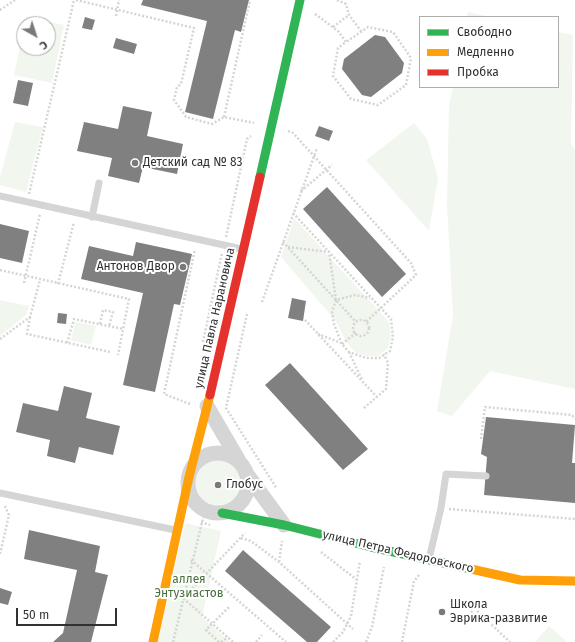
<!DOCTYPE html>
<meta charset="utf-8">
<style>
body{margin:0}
#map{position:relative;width:575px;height:642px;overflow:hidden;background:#fff;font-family:"Fira Sans",sans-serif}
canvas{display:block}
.legend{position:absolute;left:419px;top:16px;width:140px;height:72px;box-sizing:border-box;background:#fff;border:1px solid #adadad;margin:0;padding:5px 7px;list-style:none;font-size:12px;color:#313131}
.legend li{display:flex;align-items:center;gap:8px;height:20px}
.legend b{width:20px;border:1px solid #adadad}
.north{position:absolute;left:16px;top:16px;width:40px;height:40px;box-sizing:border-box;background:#fff;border:1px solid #adadad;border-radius:50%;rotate:141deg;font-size:11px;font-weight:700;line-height:16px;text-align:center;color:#313131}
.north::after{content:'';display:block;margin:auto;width:14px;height:18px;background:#797979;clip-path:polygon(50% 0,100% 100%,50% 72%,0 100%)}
.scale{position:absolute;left:16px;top:608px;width:101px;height:18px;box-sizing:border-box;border:2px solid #313131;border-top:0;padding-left:5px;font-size:12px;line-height:14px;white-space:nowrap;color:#313131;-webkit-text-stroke:3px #fff;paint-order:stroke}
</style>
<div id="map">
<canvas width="575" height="642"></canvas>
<ul class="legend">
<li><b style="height:5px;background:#30b455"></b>Свободно</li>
<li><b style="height:5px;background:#ff9f0a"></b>Медленно</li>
<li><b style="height:5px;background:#e5322d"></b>Пробка</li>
</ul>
<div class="north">С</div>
<div class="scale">50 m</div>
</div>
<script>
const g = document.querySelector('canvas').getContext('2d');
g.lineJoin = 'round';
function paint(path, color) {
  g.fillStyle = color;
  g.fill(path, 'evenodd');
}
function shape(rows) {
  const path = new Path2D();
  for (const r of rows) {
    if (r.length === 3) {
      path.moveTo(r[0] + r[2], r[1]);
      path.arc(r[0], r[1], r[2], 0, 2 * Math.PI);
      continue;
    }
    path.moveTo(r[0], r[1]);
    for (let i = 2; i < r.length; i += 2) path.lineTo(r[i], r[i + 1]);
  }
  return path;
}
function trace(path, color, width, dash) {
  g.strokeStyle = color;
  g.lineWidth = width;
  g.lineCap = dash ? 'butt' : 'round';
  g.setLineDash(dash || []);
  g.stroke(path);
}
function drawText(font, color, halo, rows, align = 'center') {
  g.font = font + ' "Fira Sans",sans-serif';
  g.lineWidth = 4;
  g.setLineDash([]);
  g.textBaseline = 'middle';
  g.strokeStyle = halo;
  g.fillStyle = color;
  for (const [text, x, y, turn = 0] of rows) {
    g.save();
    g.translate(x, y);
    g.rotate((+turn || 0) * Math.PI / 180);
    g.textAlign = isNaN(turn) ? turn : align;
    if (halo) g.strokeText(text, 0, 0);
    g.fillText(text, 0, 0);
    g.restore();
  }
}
paint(shape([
 [468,12,491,17,467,17],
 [26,17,64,25,52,83,14,75,24,27,24,48,48,48,48,24,25,24],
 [558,32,573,35,571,144,575,150,575,389,490,371,452,416,437,411,453,315,447,205,449,106,453,87,558,87],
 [15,122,43,127,26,192,0,185,0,177],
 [414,123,427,139,438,178,429,231,366,160],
 [294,218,389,322,391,336,388,348,378,356,366,356,355,352,345,340,336,321,281,257],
 [0,300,29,306,26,315,0,336],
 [75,322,96,326,91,345,71,340],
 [219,483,23],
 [185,523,221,531,202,617,230,642,158,642],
 [549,626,567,642,535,642]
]), '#f1f6ee');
paint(shape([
 [143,0,249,0,241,32,235,30,213,119,185,112,207,21,141,5],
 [85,17,95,20,92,30,82,28],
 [375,35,385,37,404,63,402,73,371,97,362,95,342,69,344,59],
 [116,38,137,44,134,54,113,48],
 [18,80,33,83,28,106,13,103],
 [123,106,152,112,147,136,183,144,177,174,143,167,139,183,108,176,112,158,77,151,84,122,118,129],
 [319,126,333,131,329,141,315,136],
 [327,187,406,274,382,297,303,209],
 [0,224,29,231,22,263,0,258],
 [136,242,192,254,180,305,174,304,155,392,123,385,143,293,81,279,89,246,133,256],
 [292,298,306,301,303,321,288,318],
 [58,313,67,314,66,324,57,323],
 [290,363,368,449,343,470,265,385],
 [64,386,92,393,86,418,120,426,113,455,79,447,75,463,47,456,50,440,16,432,23,403,58,411],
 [486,417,575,425,572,463,575,463,575,503,484,495,487,457,481,454],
 [29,530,100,546,95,572,108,575,91,642,53,642,63,633,77,570,24,559],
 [243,550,331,627,317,642,307,642,225,571],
 [0,588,12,592,8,605,0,603]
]), '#808080');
trace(shape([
 [76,0,194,28,181,84,177,87,174,100,186,117,212,124,224,117,254,123],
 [337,0,346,4,349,15,361,31],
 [0,10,15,0],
 [315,14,338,31,346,42,338,48,333,76,351,99,378,105,406,85,411,58,393,32,368,27,346,42],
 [116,16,119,0],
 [333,27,349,15],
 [224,117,250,0],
 [288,131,293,133,411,263,416,275,366,322],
 [301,191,332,165],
 [29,194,74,0],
 [293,213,391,319,393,337,390,351,379,358,366,358,349,352,341,343,318,334],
 [226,237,247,139,251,136],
 [283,242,356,322],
 [288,247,329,252,336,300,355,295,370,298],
 [0,270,129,299,118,355],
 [24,283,40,214],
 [58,284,74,222],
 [336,300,332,312,334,324,341,342],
 [262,302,317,148],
 [247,314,226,408,277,489],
 [30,317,27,334,110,352],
 [305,320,377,397],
 [361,328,8],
 [100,324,103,310,113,312,109,326],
 [0,339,30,317,40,280],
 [203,342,222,253],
 [67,343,74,319,123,329],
 [342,344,356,333],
 [349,352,362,380],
 [190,404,164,394,195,249],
 [364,408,386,389,388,363,384,354],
 [481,439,485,407,572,415,575,419],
 [449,509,575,519],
 [201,522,210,525],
 [241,538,251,541,279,562,353,629],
 [321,552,357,580],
 [0,554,9,515,4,504],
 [191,560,286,642],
 [279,562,282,541],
 [468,615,475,609,510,642],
 [173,642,205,510],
 [219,642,206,630,230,606],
 [221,642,228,637],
 [233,642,183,598,245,533],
 [256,642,262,635],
 [333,642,343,632,351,616,360,561],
 [366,642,372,627,384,567],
 [402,642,414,581,420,574]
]), '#d5d5d5', 2.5, [2, 2]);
trace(shape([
 [0,196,242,249],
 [92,217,99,183],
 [0,493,175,530],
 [429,559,441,508,446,474,486,476]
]), '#d5d5d5', 7);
trace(shape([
 [207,406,239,461],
 [218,483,30],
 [246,473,284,525]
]), '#d5d5d5', 15);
trace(shape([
 [260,177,300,0],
 [222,513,284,525,371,547,471,569]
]), '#30b455', 9);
trace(shape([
 [471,569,520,580,575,581],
 [153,642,189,477,210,395]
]), '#ff9f0a', 9);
trace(shape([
 [210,395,260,177]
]), '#e5322d', 9);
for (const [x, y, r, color] of [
 [135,163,4,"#797979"],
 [183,267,4,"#797979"],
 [218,485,4,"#797979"],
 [442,612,4,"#797979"]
]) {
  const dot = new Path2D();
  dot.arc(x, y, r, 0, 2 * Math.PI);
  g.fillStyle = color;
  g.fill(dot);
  trace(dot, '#fff', 1.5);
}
drawText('12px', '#313131', '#fff', [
 ["Детский сад № 83",143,163],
 ["Антонов Двор",175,267,"right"],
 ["Глобус",226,485],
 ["Школа",450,605],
 ["Эврика-развитие",450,619]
], 'left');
drawText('12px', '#313131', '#fff', [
 ["улица Павла Нарановича",215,318,-77],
 ["улица Петра Федоровского",398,552,13]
]);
drawText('12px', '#4b6f3d', '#fff', [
 ["аллея",189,580],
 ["Энтузиастов",189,594]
]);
</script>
